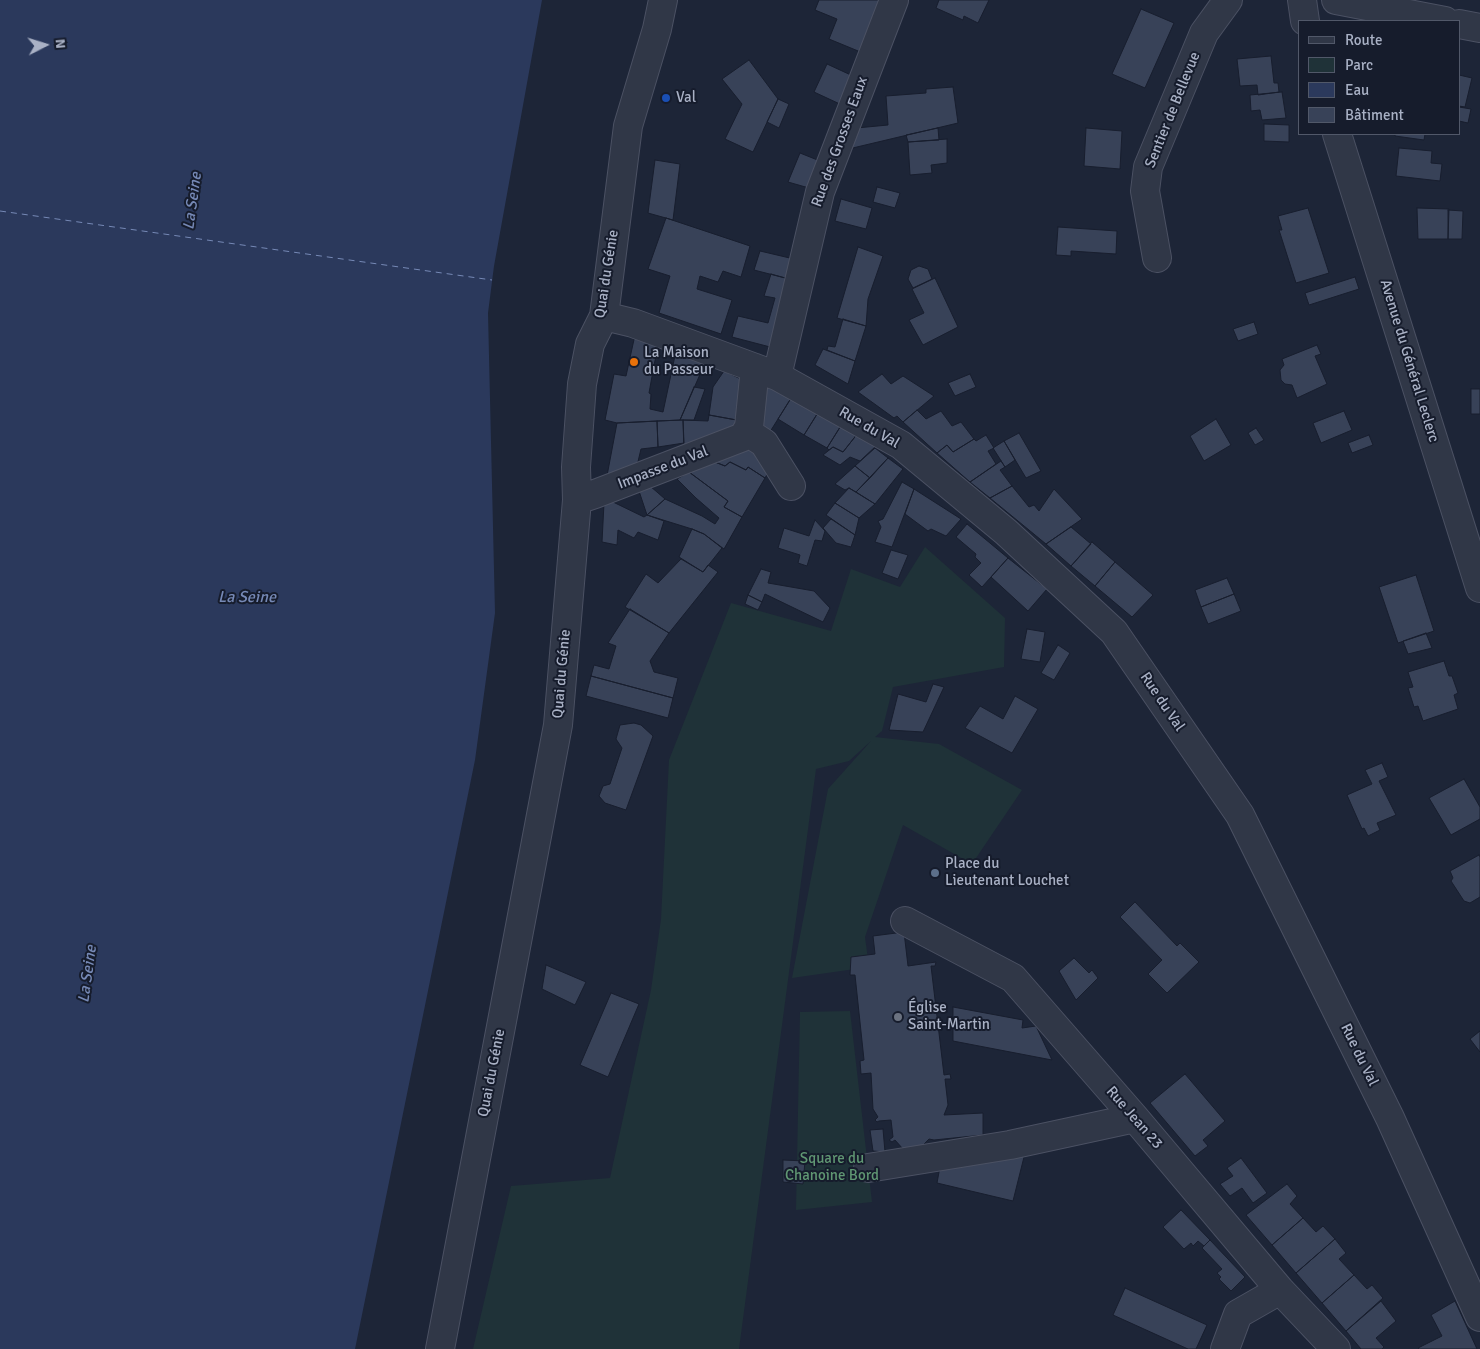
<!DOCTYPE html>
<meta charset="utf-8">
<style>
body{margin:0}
#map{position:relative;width:1480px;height:1349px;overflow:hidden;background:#1d2537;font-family:Signika,sans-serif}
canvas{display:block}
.legend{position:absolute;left:1298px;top:20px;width:162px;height:115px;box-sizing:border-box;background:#161c2c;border:1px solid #515869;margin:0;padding:6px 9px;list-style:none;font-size:15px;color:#a9b1c5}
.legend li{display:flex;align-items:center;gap:10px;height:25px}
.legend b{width:25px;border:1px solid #515869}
.north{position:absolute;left:20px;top:20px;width:50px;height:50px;-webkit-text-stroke:4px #161c2c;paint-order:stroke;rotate:85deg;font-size:14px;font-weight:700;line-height:20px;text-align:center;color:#a9b1c5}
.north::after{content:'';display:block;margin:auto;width:18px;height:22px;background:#a9b1c5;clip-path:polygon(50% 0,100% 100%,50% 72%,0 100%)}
</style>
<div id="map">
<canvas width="1480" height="1349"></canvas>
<ul class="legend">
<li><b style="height:6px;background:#303747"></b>Route</li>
<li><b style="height:14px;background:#1f3238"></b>Parc</li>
<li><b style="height:14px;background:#2b395c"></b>Eau</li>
<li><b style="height:14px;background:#384258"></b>Bâtiment</li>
</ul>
<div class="north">N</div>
</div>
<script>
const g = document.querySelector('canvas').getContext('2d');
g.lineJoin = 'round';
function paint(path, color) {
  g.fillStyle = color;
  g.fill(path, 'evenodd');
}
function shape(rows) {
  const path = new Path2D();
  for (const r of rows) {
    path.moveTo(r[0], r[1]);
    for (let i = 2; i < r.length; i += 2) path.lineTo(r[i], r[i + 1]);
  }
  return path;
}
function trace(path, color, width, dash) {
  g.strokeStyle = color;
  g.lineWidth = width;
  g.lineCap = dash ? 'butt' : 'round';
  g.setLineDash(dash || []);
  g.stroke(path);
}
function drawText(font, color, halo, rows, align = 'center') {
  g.font = font + ' Signika,sans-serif';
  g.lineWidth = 4;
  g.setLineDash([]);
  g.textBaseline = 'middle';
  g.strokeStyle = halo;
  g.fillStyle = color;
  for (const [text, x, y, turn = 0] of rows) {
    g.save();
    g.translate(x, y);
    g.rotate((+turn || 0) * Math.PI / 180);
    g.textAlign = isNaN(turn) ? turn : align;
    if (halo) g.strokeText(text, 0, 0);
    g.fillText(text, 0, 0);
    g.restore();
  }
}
paint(shape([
 [925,547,1005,618,1004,667,893,687,882,731,875,737,939,744,1022,790,972,864,903,825,865,937,869,967,792,978,828,789,871,741,849,761,816,769,739,1349,473,1349,511,1186,610,1178,651,990,661,919,669,760,731,603,831,631,851,569,900,587],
 [850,1011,872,1202,796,1210,800,1012]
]), '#1f3238');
paint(shape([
 [0,0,542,0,494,266,488,313,495,613,475,760,355,1349,0,1349]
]), '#2b395c');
trace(shape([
 [0,211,492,280]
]), '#7689b6', 1, [6, 5]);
const building = shape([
 [819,0,884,0,863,53,829,39,837,19,815,10,819,0],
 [939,0,989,0,978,23,964,16,963,20,936,8,939,0],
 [1141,9,1174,23,1145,88,1112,74,1141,9],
 [1271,56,1274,83,1278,83,1279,92,1258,95,1257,85,1240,86,1237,59,1271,56],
 [749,60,778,99,753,152,725,139,742,104,722,79,749,60],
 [827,64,853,76,842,105,814,92,827,64],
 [1459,75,1472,78,1465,107,1459,106,1459,75],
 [953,87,958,123,840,151,846,129,888,125,886,96,926,93,926,89,953,87],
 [1282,92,1286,118,1262,120,1260,110,1251,111,1250,95,1282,92],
 [778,99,789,104,779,128,767,122,778,99],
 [1459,107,1471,109,1468,123,1459,121,1459,107],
 [1264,124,1289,125,1289,142,1264,141,1264,124],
 [938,128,939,140,908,142,906,135,938,128],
 [1086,128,1122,131,1120,169,1084,166,1086,128],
 [1395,134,1425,134,1424,140,1395,136,1395,134],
 [947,139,947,163,931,165,932,173,910,175,908,142,947,139],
 [1399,148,1432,151,1431,163,1442,164,1440,181,1396,176,1399,148],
 [800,153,820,161,809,188,788,182,800,153],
 [655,160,680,164,673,220,648,213,655,160],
 [877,187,900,193,895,208,873,202,877,187],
 [841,199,872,208,866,229,835,221,841,199],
 [1308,208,1329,273,1296,283,1279,230,1282,230,1278,216,1308,208],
 [1417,208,1449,209,1448,239,1418,239,1417,208],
 [1448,210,1463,211,1462,239,1448,239,1448,210],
 [666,218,750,246,741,277,723,271,718,282,700,276,697,289,732,300,721,334,659,313,670,276,648,269,666,218],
 [1058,227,1117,231,1116,254,1071,251,1071,256,1056,255,1058,227],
 [858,247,883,256,868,299,866,326,837,318,858,247],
 [760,251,794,259,789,279,754,270,760,251],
 [919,266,928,269,932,279,913,288,908,279,911,270,919,266],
 [771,274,789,279,774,348,732,337,738,316,768,323,775,298,764,296,771,274],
 [1355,277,1359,289,1309,305,1305,293,1355,277],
 [935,278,958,327,923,345,909,320,924,313,912,289,935,278],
 [843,319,866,326,855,361,827,350,828,346,835,347,843,319],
 [1254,322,1258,334,1238,341,1233,329,1254,322],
 [635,335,659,343,654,365,657,365,657,371,653,371,649,393,651,394,650,409,663,412,676,351,705,363,680,420,617,423,605,420,614,374,626,376,635,335],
 [1317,345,1321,354,1315,356,1327,384,1297,398,1292,385,1285,384,1281,380,1280,370,1284,365,1282,359,1317,345],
 [823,349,855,361,848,384,815,365,823,349],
 [724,371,747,382,742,421,709,415,713,387,724,371],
 [882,374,891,384,903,376,934,396,903,422,897,416,894,418,858,392,882,374],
 [970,374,976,387,955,396,948,383,970,374],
 [758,383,793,395,768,435,753,416,758,383],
 [694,387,705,389,694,420,680,420,694,387],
 [1471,389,1480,389,1480,414,1471,414,1471,389],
 [793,395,819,411,804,435,778,419,793,395],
 [917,410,926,419,941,411,952,426,961,422,974,439,953,452,947,445,937,453,903,422,917,410],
 [819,411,842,424,827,448,804,435,819,411],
 [1344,411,1352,430,1321,443,1313,423,1344,411],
 [709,415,742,421,736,436,684,453,683,420,708,421,709,415],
 [1216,419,1231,445,1204,461,1190,436,1216,419],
 [683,420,684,443,658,447,657,421,683,420],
 [657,421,658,447,641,449,636,470,606,481,617,423,657,421],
 [842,424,858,433,843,452,833,447,829,450,827,448,842,424],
 [1256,428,1264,440,1255,445,1248,433,1256,428],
 [858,433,877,445,860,461,850,457,840,465,823,455,833,447,843,452,858,433],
 [1019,433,1041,471,1026,478,1004,441,1019,433],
 [986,435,994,448,988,451,996,464,970,482,937,453,947,445,953,452,974,439,976,441,986,435],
 [1369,435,1373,445,1352,453,1348,443,1369,435],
 [1004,441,1015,460,1005,467,993,448,1004,441],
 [758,444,773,464,765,478,748,467,746,470,730,462,725,466,710,460,758,444],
 [875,448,888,458,870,478,855,466,875,448],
 [888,458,903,469,875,504,856,492,888,458],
 [710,460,725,466,730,462,746,470,748,467,765,478,742,517,724,507,728,501,689,472,710,460],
 [1001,461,1005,467,1000,470,1012,486,990,498,970,482,1001,461],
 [855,466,870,478,856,492,849,488,845,490,835,484,855,466],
 [689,472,728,501,724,507,742,517,724,549,704,534,692,529,647,515,665,499,702,516,715,524,719,518,696,498,677,479,689,472],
 [902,482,914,489,892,547,875,542,881,527,878,521,883,519,902,482],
 [650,486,665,499,647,515,639,491,650,486],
 [1012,486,1029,507,1034,505,1039,511,1054,489,1082,519,1046,544,990,498,1012,486],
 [849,488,875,504,859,518,835,503,849,488],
 [914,489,961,519,946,536,931,529,928,531,905,514,914,489],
 [611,501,644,517,647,515,664,521,658,540,638,532,634,538,618,530,617,545,602,542,604,503,611,501],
 [835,503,859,518,855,535,826,515,835,503],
 [831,519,855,535,851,547,836,543,823,528,831,519],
 [815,520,825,531,822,541,815,540,807,566,798,563,800,555,778,548,784,528,809,536,815,520],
 [967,524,1008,558,982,587,969,575,981,563,975,557,976,554,956,537,967,524],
 [1071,527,1091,544,1071,566,1046,544,1071,527],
 [692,529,704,534,722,548,703,572,679,557,692,529],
 [1092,542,1115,562,1095,586,1071,566,1092,542],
 [891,550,908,555,898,579,882,573,891,550],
 [1008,558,1047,589,1028,611,991,577,1008,558],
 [681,559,703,572,708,565,718,572,669,633,625,607,646,574,658,583,681,559],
 [1115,562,1153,595,1132,617,1095,586,1115,562],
 [761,569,771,572,768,583,814,591,830,608,823,622,765,594,762,602,748,595,761,569],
 [1416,575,1434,631,1398,643,1379,587,1416,575],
 [1227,578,1234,594,1201,607,1195,590,1227,578],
 [1234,594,1241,611,1208,624,1201,607,1234,594],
 [748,595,762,602,758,610,745,604,748,595],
 [630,609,669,633,650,661,654,672,678,678,673,698,591,676,594,665,609,669,616,646,608,643,630,609],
 [1027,629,1045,632,1040,662,1021,659,1027,629],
 [1426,633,1432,648,1408,654,1403,641,1426,633],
 [1058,645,1070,653,1054,680,1041,673,1058,645],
 [1444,661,1449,676,1452,676,1458,693,1454,695,1458,709,1423,721,1418,706,1414,707,1408,688,1413,687,1408,672,1444,661],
 [591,676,673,698,668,718,586,696,591,676],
 [933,684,944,687,923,732,889,730,898,694,926,702,933,684],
 [1015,696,1038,709,1012,753,965,728,980,706,1003,719,1015,696],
 [634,723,641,725,653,736,626,810,605,803,599,796,603,786,610,784,622,748,616,739,620,725,634,723],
 [1382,763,1388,777,1379,781,1396,815,1377,823,1380,830,1368,836,1364,828,1362,829,1347,795,1372,784,1365,770,1382,763],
 [1464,779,1480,807,1480,819,1451,835,1429,798,1464,779],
 [1479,855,1480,857,1480,897,1470,903,1464,901,1451,881,1453,878,1450,871,1479,855],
 [1135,902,1177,946,1180,943,1199,962,1167,993,1148,974,1162,960,1120,917,1135,902],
 [904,932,908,966,936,962,935,966,931,966,944,1075,950,1074,951,1079,945,1079,948,1105,944,1115,983,1113,983,1135,934,1140,929,1139,922,1146,903,1149,895,1140,892,1142,889,1140,893,1137,891,1120,879,1121,877,1122,875,1120,878,1117,873,1109,871,1073,861,1074,860,1061,864,1060,855,975,850,975,851,957,875,954,873,936,904,932],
 [1074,958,1089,973,1092,970,1098,978,1076,1000,1059,971,1074,958],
 [546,965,586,982,575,1005,542,989,546,965],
 [611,993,639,1004,608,1077,580,1065,611,993],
 [953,1007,1023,1020,1022,1028,1036,1026,1052,1060,953,1041,953,1007],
 [1480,1031,1480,1052,1470,1039,1480,1031],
 [1185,1074,1225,1121,1203,1140,1208,1146,1195,1156,1150,1103,1185,1074],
 [883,1129,885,1152,873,1151,870,1130,883,1129],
 [1025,1153,1013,1201,937,1183,941,1161,1025,1153],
 [1241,1158,1267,1193,1253,1203,1242,1188,1230,1196,1220,1184,1233,1176,1227,1168,1241,1158],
 [783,1160,805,1161,803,1184,783,1182,783,1160],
 [1287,1184,1297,1196,1290,1204,1303,1218,1272,1245,1246,1215,1287,1184],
 [1181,1210,1210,1240,1204,1246,1198,1241,1193,1246,1191,1243,1184,1249,1163,1227,1181,1210],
 [1303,1218,1316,1232,1323,1226,1335,1239,1296,1273,1272,1245,1303,1218],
 [1335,1239,1346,1253,1339,1259,1354,1275,1322,1303,1296,1273,1335,1239],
 [1210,1240,1245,1277,1231,1291,1219,1279,1221,1277,1217,1273,1222,1269,1202,1248,1210,1240],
 [1354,1275,1367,1289,1372,1285,1383,1298,1346,1331,1322,1303,1354,1275],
 [1125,1288,1207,1325,1196,1349,1188,1349,1113,1315,1125,1288],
 [1381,1301,1396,1321,1376,1338,1384,1347,1382,1349,1361,1349,1346,1331,1381,1301],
 [1455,1301,1477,1349,1419,1349,1418,1348,1442,1336,1431,1315,1455,1301]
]);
paint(building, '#384258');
trace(building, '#181e2e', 1);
const minor = shape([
 [1302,0,1305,21],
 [1336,0,1445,21],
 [1459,24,1480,28],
 [1337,134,1480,588],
 [1157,258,1145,191,1148,167,1204,33,1228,0],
 [604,316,633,323,777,376,901,445,1006,532,1114,632,1240,815,1390,1118,1480,1317],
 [777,376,820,192,894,0],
 [747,432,764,443,791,486],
 [577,500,595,494,743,437,749,427,755,368],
 [905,921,1013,978,1135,1118,1280,1290,1336,1349],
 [868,1168,1010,1145,1135,1118],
 [440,1349,558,725,577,500,576,467,582,384,590,344,604,316,628,126,657,29,663,0],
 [1225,1349,1238,1314,1280,1290]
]);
trace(minor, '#4b5163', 30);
trace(minor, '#303747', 28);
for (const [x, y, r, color] of [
 [666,98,5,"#1a4fb4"],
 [634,362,5,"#e8710a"],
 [935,873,5,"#5c6f8a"],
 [898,1017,5,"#6b7280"]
]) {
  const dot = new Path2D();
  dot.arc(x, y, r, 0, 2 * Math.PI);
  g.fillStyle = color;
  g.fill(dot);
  trace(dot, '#161c2c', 2);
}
drawText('15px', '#a9b1c5', '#161c2c', [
 ["Val",676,98],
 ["La Maison",644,353],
 ["du Passeur",644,370],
 ["Place du",945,864],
 ["Lieutenant Louchet",945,881],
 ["Église",908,1008],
 ["Saint-Martin",908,1025]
], 'left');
drawText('15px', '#a9b1c5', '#161c2c', [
 ["Sentier de Bellevue",1173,110,-68],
 ["Rue des Grosses Eaux",840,142,-70],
 ["Quai du Génie",607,274,-81],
 ["Avenue du Général Leclerc",1409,361,73],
 ["Rue du Val",869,428,30],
 ["Impasse du Val",663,468,-21],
 ["Quai du Génie",562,674,-85],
 ["Rue du Val",1162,702,56],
 ["Rue du Val",1359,1055,64],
 ["Quai du Génie",492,1073,-79],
 ["Rue Jean 23",1134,1118,49]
]);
drawText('15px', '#609773', '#161c2c', [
 ["Square du",832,1159],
 ["Chanoine Bord",832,1176]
]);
drawText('italic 16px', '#7689b6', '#161c2c', [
 ["La Seine",193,201,-82],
 ["La Seine",247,598],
 ["La Seine",88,974,-82]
]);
</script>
